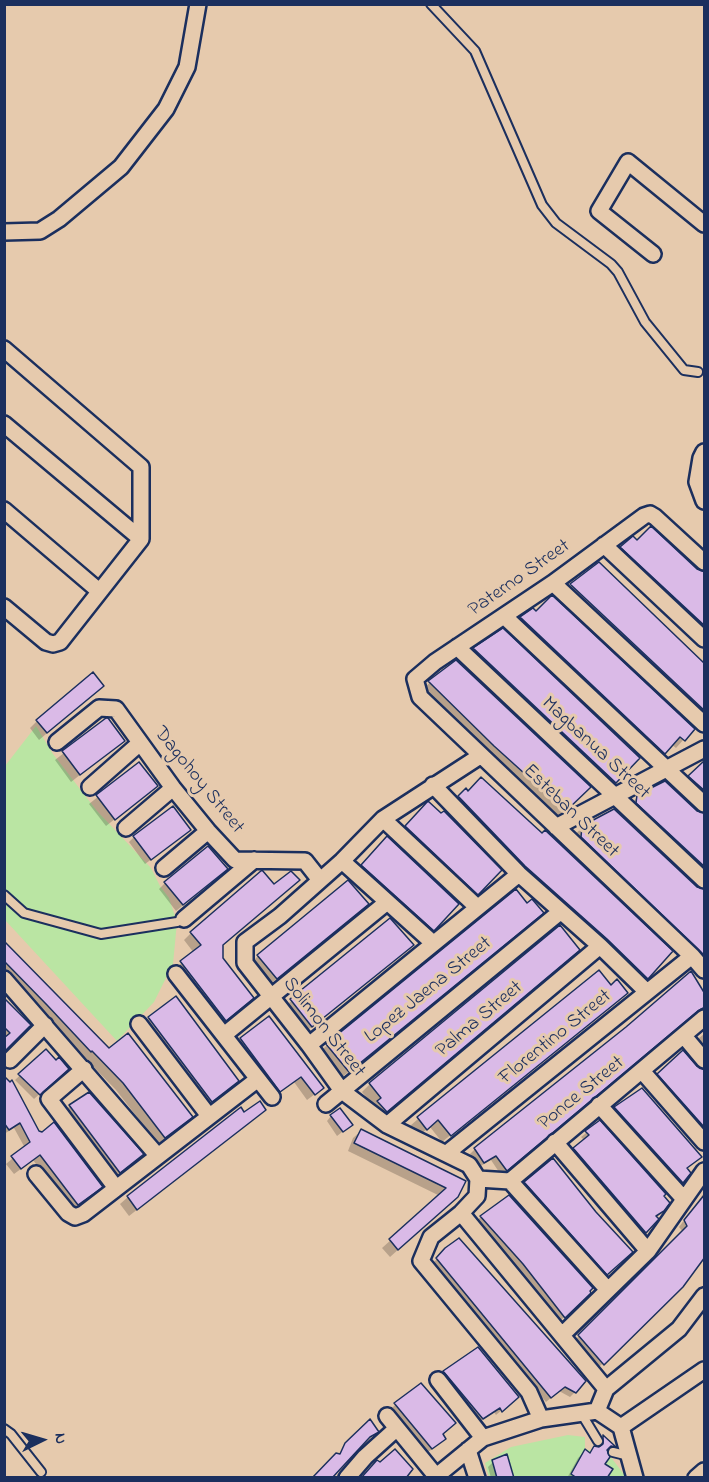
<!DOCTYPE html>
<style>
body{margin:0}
#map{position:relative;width:709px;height:1482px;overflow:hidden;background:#e6caad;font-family:"Indie Flower",sans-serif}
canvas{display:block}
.frame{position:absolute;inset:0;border:6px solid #1b2f5e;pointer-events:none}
.north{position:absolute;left:12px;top:1410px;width:60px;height:60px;-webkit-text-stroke:4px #e6caad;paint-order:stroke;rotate:85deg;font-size:16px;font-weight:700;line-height:24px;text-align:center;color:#1b2f5e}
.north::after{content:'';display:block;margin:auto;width:21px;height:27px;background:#1b2f5e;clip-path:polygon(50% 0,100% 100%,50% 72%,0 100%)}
</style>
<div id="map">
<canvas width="709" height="1482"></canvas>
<div class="frame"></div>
<div class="north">N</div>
</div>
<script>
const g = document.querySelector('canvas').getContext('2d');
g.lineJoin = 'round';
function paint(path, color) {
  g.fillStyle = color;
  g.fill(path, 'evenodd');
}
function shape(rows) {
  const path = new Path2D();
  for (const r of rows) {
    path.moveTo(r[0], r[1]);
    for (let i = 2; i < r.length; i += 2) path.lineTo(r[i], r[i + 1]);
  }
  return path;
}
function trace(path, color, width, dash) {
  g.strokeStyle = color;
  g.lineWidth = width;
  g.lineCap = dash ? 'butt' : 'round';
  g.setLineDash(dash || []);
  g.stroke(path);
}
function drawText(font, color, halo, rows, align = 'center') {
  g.font = font + ' "Indie Flower",sans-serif';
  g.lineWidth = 6;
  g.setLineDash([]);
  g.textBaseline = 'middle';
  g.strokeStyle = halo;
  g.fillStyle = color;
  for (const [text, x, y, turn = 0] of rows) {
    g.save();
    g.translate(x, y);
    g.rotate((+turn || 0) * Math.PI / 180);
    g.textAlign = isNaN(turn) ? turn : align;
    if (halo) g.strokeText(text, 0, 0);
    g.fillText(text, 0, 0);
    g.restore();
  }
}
paint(shape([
 [36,726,53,754,97,811,151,868,160,886,169,898,177,922,173,964,154,1002,117,1041,5,920,5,766],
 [568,1435,585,1437,585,1449,610,1456,626,1477,489,1477,485,1463,511,1447]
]), '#bae5a3');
paint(shape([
 [621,548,704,574,704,641,614,556],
 [578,579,704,665,704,726,564,593],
 [533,610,693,729,676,748,671,744,656,760,513,626],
 [503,630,638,758,607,790,466,657,474,650],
 [456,662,570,804,557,818,421,690],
 [94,693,39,740,30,728,37,721],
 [106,720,123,741,71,782,55,760],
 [139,764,148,793,106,826,89,804],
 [700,765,704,769,704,799,685,780],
 [466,790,671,951,639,985,451,805],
 [638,797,704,819,704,968,573,836,583,827,697,888,704,890,702,883,628,806],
 [421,811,500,870,469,901,399,835],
 [184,835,145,864,129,842,134,837],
 [379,846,457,904,425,937,354,873],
 [219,876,176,911,159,889,165,883],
 [360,911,269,985,251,963,258,956],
 [390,920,404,952,303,1034,283,1008],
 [534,920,341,1078,320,1052,327,1045],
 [191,933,221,946,222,958,244,1006,217,1028,173,970,194,953,184,940],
 [4,952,184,1124,158,1144,116,1090,84,1057,83,1058,4,975],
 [570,958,378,1119,374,1106,362,1092,370,1084],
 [599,972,618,1000,442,1142,430,1127,418,1136,410,1126,418,1119],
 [4,1000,29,1025,4,1051],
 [691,1015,501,1175,491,1160,479,1167,470,1154,475,1149],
 [149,1018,237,1081,204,1108,142,1025],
 [269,1019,315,1094,307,1100,294,1082,273,1098,234,1046],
 [704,1034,704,1057,693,1043],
 [46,1051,56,1063,67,1069,34,1099,15,1080],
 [700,1070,704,1070,704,1139,654,1080,658,1075],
 [4,1078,38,1132,95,1193,71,1211,33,1160,14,1174,6,1164,25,1148,14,1128,4,1134],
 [641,1090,689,1173,677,1187,610,1113],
 [70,1106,134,1162,112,1179,62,1113],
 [240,1109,244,1114,256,1117,129,1216,120,1204,128,1197],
 [331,1116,346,1129,337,1136,327,1121],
 [600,1122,662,1196,663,1210,641,1237,569,1154,584,1140,581,1137],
 [361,1131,464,1182,448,1205,390,1257,382,1248,440,1196,348,1151,353,1138],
 [525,1183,626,1257,601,1278,520,1188],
 [704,1193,704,1254,682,1286,598,1368,574,1341,683,1232,679,1227],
 [481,1217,589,1293,559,1322,518,1269,476,1221],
 [449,1247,575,1392,570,1397,559,1391,546,1402,432,1264],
 [477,1349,512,1401,496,1415,494,1412,477,1423,439,1377],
 [396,1404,440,1443,427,1453,391,1409],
 [602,1438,614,1447,607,1454,603,1464,605,1478,567,1478,578,1458,585,1451,589,1454,595,1447,598,1448,596,1444],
 [493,1462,512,1478,491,1478,488,1467]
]), '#0003');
const building = shape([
 [651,526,697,569,705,572,705,626,620,547,633,536,637,540,651,526],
 [599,562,705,664,705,711,570,584,599,562],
 [552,595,695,729,685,741,680,737,665,754,520,617,533,608,536,611,552,595],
 [503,628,640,758,616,783,473,648,503,628],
 [456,660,591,787,566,811,494,746,428,681,456,660],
 [93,672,104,686,47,733,36,720,93,672],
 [106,718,108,718,125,741,80,775,62,751,106,718],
 [705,760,705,791,688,776,705,760],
 [139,762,158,786,115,820,96,795,139,762],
 [481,777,542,833,545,830,673,951,648,979,607,939,525,866,458,796,466,788,468,791,481,777],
 [665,781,697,811,705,813,705,867,636,803,637,795,665,781],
 [428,801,441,813,444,811,502,870,478,895,405,826,428,801],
 [173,806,191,830,151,860,133,836,173,806],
 [614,809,697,887,705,889,705,956,581,837,582,826,614,809],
 [387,836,459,904,434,931,361,865,387,836],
 [208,846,228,869,183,905,164,882,208,846],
 [262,870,274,884,291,871,300,880,223,945,223,958,254,998,226,1021,180,961,201,945,190,932,262,870],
 [348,880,369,904,277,979,257,955,348,880],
 [516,889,527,903,532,899,544,913,349,1072,326,1044,516,889],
 [390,918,414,945,312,1027,290,999,390,918],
 [560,925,580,950,387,1112,377,1101,381,1098,369,1083,560,925],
 [4,941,109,1048,128,1033,193,1117,165,1138,123,1083,92,1051,91,1052,47,1005,4,961,4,941],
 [599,970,611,985,617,979,628,993,451,1136,438,1120,427,1130,417,1117,599,970],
 [691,971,705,994,705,1007,698,1011,507,1171,496,1156,484,1163,474,1148,626,1027,691,971],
 [176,996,239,1081,212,1102,148,1017,176,996],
 [4,998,31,1025,4,1052,4,1038,10,1033,4,1027,4,998],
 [269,1016,324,1088,315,1095,301,1077,280,1092,240,1038,269,1016],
 [46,1049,56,1060,59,1057,69,1069,40,1095,18,1074,46,1049],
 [683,1050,697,1066,705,1070,705,1128,657,1074,683,1050],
 [4,1076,10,1082,12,1080,39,1131,42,1132,54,1122,103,1187,78,1205,40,1155,21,1169,11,1156,30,1142,20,1123,9,1130,4,1123,4,1076],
 [642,1088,702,1157,687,1168,691,1173,683,1183,614,1107,642,1088],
 [89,1092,144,1154,120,1173,69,1105,89,1092],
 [260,1101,266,1110,137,1210,127,1196,241,1107,244,1112,260,1101],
 [340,1108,353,1125,343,1132,330,1115,340,1108],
 [600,1120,666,1194,664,1196,670,1203,664,1211,656,1216,659,1219,646,1233,573,1148,589,1135,585,1131,600,1120],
 [361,1129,466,1181,458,1197,398,1250,389,1239,446,1188,354,1143,361,1129],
 [553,1158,596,1212,633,1252,607,1275,524,1182,553,1158],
 [705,1194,705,1257,683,1287,604,1365,578,1335,687,1226,684,1220,705,1194],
 [509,1195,593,1288,590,1291,591,1293,565,1318,523,1264,480,1216,509,1195],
 [459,1238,586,1381,576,1393,565,1387,551,1398,436,1258,445,1248,459,1238],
 [478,1347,519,1397,502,1412,500,1408,483,1419,443,1371,478,1347],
 [421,1383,456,1423,443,1434,446,1439,432,1449,394,1403,421,1383],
 [370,1419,379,1432,370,1437,332,1478,312,1478,336,1453,340,1454,345,1443,370,1419],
 [603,1435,616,1447,611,1446,607,1450,610,1457,605,1464,613,1469,607,1478,577,1478,571,1474,585,1449,590,1453,594,1446,599,1447,603,1444,603,1435],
 [395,1449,413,1469,406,1478,361,1478,377,1460,380,1462,395,1449],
 [507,1454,514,1478,497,1478,492,1460,507,1454]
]);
paint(building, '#dabae7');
trace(building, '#1b2f5e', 1.5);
const service = shape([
 [431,4,475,51,542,205,556,223,611,264,618,272,645,322,684,370,698,372],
 [4,895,24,913,101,934,177,922,184,919],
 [581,1413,598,1441],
 [4,1429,11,1434,41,1472],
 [613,1452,629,1456]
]);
const minor = shape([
 [4,232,40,231,59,219,121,167,166,109,187,67,198,4],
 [653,254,599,211,628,162,704,224],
 [4,349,141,467,141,539,60,642,53,644,46,642,4,607],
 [4,424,141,539],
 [704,452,701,458,697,482,704,501],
 [4,510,99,591],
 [604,545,704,639],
 [704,562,655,517,650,514,644,516,553,583,435,662,415,679,420,697,692,956,704,970],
 [553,583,704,724],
 [504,616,704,804],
 [457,647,704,880],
 [57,742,99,708,116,709,173,788,208,831,235,860,305,861,320,880],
 [480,756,383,819,342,861,280,916,245,942,245,963,309,1045,342,1091,387,1125,469,1165,478,1179,477,1196,461,1213,431,1237,421,1261,529,1392,541,1419],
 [433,785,519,874,600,946,646,991],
 [90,787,140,743],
 [383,819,477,907],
 [556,827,704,749],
 [126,828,173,788],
 [342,861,433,943],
 [164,868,208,831],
 [184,919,254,860],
 [176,974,272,1097],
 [4,979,157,1155],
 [139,1024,209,1116],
 [224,1035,386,903],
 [684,1036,704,1060],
 [309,1045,519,874],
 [10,1060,45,1025],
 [84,1069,49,1099,116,1188],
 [642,1071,704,1142],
 [326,1104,560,912],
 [599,1105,684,1199],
 [387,1125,600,946],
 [555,1142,648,1251],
 [447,1153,692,956],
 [36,1174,68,1213,75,1217,83,1214,258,1079],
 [478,1179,510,1181,704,1018],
 [510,1181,608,1290],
 [461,1213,606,1389],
 [562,1335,648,1251,704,1171],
 [438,1380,483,1438],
 [597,1411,606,1389,679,1329,704,1296],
 [387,1416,436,1476],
 [621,1427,704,1370],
 [621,1427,635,1478],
 [468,1450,477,1478],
 [347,1478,365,1457,396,1429],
 [434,1478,483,1438,541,1419,597,1411,621,1427],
 [696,1478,704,1471]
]);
trace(service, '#1b2f5e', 12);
trace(minor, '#1b2f5e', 20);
trace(service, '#e6caad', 8);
trace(minor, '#e6caad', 15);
drawText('20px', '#1b2f5e', '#e6caad', [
 ["Paterno Street",520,579,-35],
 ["Magbanua Street",595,749,43],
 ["Dagohoy Street",198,781,51],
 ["Esteban Street",570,812,44],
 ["Lopez Jaena Street",429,991,-39],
 ["Palma Street",480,1020,-40],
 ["Solimon Street",323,1028,52],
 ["Florentino Street",556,1038,-39],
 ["Ponce Street",582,1094,-39]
]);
</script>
